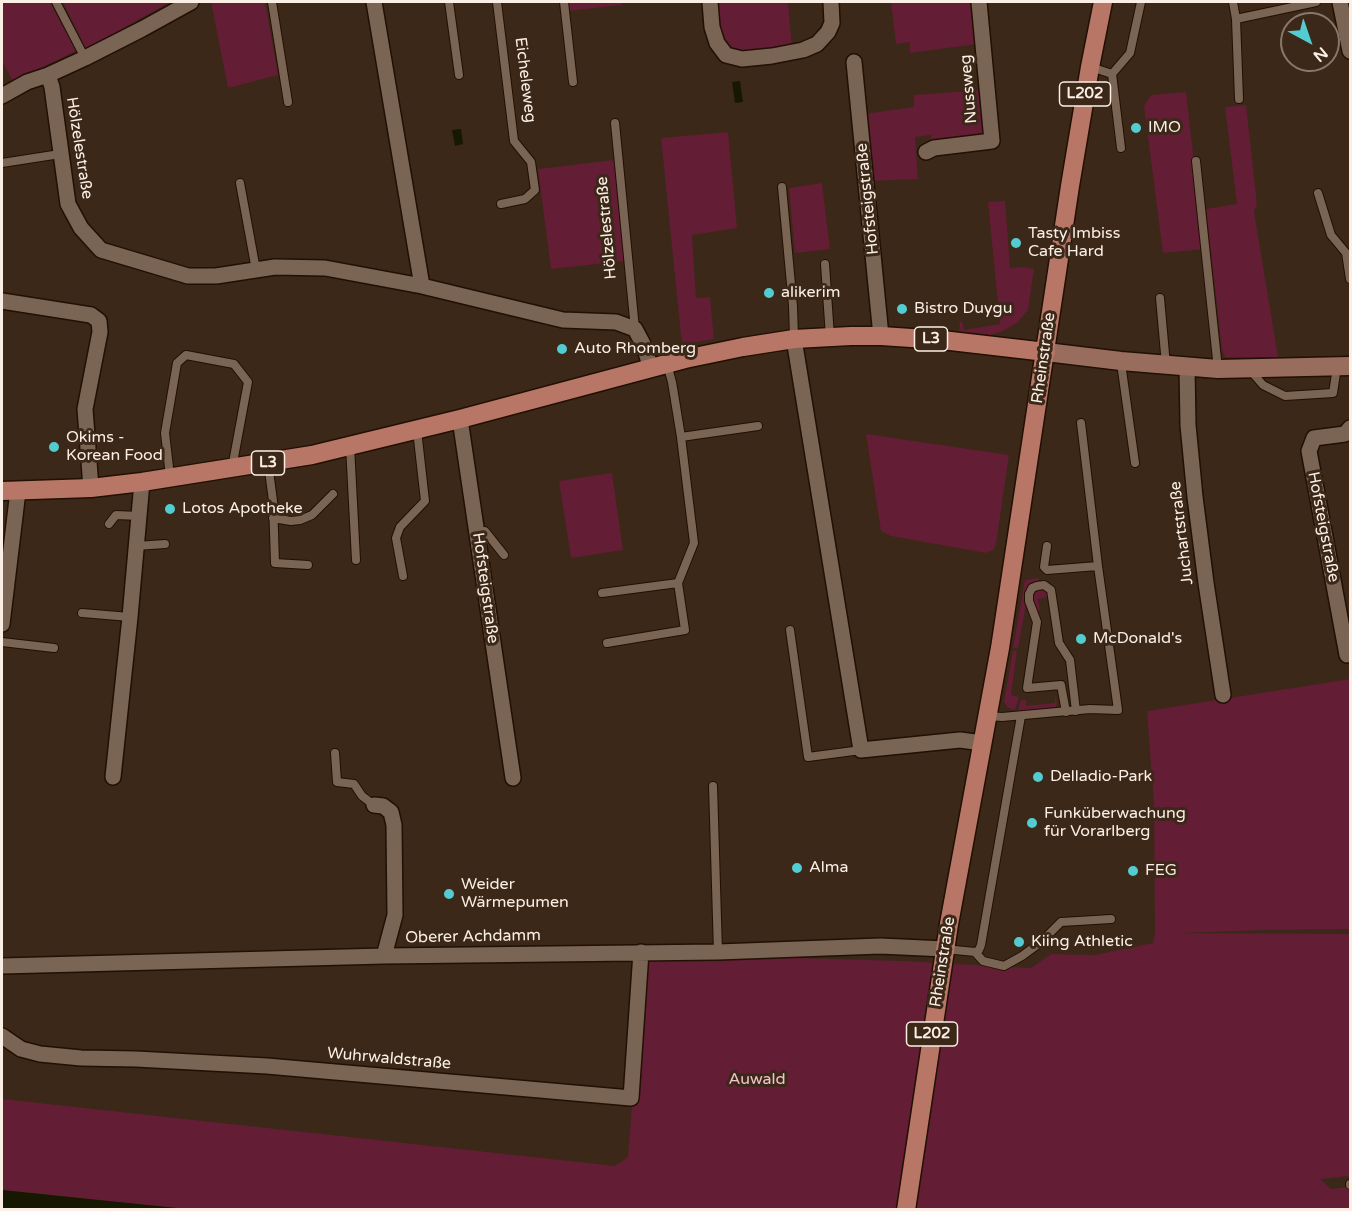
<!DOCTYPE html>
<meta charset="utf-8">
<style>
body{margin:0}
#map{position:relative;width:1352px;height:1211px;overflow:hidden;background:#3b2819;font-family:"Varela Round",sans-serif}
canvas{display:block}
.frame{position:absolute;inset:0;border:3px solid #fbefe5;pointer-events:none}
.north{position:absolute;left:1280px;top:12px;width:60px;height:60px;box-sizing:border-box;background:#3b2819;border:2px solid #88786b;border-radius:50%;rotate:140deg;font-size:16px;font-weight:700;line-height:24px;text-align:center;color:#fbefe5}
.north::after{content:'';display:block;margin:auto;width:21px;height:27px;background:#52ccd0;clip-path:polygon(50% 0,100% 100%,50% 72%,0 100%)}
</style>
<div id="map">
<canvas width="1352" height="1211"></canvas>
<div class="frame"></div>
<div class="north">N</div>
</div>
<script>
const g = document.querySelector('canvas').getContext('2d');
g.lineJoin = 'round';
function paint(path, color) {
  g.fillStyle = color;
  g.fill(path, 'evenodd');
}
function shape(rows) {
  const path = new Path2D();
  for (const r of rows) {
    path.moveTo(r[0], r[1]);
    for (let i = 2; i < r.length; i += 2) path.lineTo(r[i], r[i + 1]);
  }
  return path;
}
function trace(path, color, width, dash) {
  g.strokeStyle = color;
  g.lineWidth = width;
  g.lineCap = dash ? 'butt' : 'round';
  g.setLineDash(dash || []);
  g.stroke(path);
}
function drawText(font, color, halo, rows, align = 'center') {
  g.font = font + ' "Varela Round",sans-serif';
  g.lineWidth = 6;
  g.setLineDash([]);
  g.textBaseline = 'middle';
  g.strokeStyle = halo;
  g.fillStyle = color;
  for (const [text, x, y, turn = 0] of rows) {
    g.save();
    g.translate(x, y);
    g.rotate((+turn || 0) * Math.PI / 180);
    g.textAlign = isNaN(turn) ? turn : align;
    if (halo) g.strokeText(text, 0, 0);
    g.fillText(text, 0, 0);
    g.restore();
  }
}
paint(shape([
 [2,2,50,2,76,51,13,81,2,61],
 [63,2,170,2,86,49],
 [211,2,265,2,278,75,228,88],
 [567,2,623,2,621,5,568,11],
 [713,2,788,2,792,48,738,54,725,46,717,34],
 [891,2,974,2,977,44,910,53,910,42,896,44],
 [984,90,985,131,980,137,931,145,931,135,915,137,918,179,870,181,864,114,914,107,914,95],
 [1186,92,1204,249,1163,253,1144,106,1151,95],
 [1246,105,1257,204,1254,212,1278,357,1225,357,1222,349,1206,209,1237,204,1225,107],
 [728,132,737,228,692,235,696,298,710,297,714,339,682,345,661,138],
 [614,160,624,261,551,269,538,169],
 [822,183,830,249,795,253,789,188],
 [1005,201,1010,268,1024,267,1034,269,1028,310,1017,323,1001,332,990,335,959,332,960,322,962,321,964,330,1000,324,988,202],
 [866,434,1009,455,996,544,993,550,986,553,947,546,891,536,881,531],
 [612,473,623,550,571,558,559,481],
 [1038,578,1038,581,1031,583,1027,589,1025,595,1026,604,1018,648,1013,648,1025,580],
 [1042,589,1048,593,1049,597,1038,599,1040,610,1037,611,1032,596,1035,591],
 [1013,651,1017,651,1011,695,1019,697,1015,710,1007,707,1004,701],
 [1350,679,1350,929,1265,930,1179,933,1350,934,1350,1176,1320,1179,1331,1189,1350,1187,1350,1209,186,1209,2,1190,2,1099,615,1166,628,1157,644,956,690,955,902,961,1031,968,1051,954,1095,955,1153,943,1155,933,1154,804,1147,711],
 [1055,694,1057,704,1055,709,1020,712,1018,710,1021,700,1026,700,1026,706,1055,703]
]), '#631d34');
paint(shape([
 [740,81,743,102,735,103,732,82],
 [461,129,463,144,455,146,452,130],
 [2,1190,11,1191,186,1209,2,1209]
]), '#161801');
const service = shape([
 [56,2,85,58],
 [272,2,288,102],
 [449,2,459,75],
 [497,2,514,141,531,162,535,190,525,199,501,204],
 [564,2,573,82],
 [1233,2,1236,19,1316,2],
 [1238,19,1236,19,1239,99],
 [1091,67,1112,74,1121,148],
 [1112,74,1130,53,1141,2],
 [615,123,635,329],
 [1196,161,1218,369],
 [2,163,60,154],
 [240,183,256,270],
 [782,187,793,306,794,338],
 [1318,193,1331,235,1346,253,1350,279],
 [825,264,830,337],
 [1160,298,1166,365],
 [1121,363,1135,463],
 [1250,370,1263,385,1285,396,1333,393,1337,367],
 [681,437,758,426],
 [350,446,356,560],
 [268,463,273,501,275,563,308,565],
 [170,476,165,433,177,363,186,355,234,364,248,382,232,468],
 [273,518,291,521,300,520,312,515,333,494],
 [109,524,116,515,139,516],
 [476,532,485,531,504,555],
 [136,546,165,544],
 [1047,546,1044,567,1047,570,1098,566],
 [403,576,396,538,400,527,425,501,417,430],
 [602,593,678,583],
 [82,613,130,617],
 [790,630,808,757,861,750],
 [2,642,54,648],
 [607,643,685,630,678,583,694,543,681,437,672,382,667,364],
 [1066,712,1061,685,1027,688,1037,622,1029,601,1029,594,1032,588,1037,586,1044,585,1051,590,1059,643,1070,660,1076,711],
 [988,716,1002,717,1090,709,1118,710,1098,566,1081,423],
 [335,753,337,782,354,784,362,796,374,805],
 [713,786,718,952],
 [945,949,975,952,983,961,1004,966,1022,956,1041,942,1061,922,1111,919],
 [975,952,979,950,981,945,1021,716],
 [1350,1184,1350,1185]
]);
const minor = shape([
 [374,2,422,286],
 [710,2,712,27,717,43,726,55,742,59,772,56,803,50,817,44,828,32,832,23,831,2],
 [1340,2,1350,51],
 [854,62,881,336],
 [48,75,52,87,68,204,81,228,101,250,188,276,216,276,275,267,325,268,422,286,563,320,616,322,635,329,643,344,651,368],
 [2,96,27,82,48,75,85,58,142,29,191,2],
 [926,152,934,148,992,141,979,2],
 [2,301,91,315,99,321,100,332,85,409,91,488],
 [794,339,861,750,960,740,983,743],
 [1187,367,1188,425,1195,497,1206,583,1223,695],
 [460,419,513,778],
 [2,624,18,491],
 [1347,655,1309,451,1314,438,1345,434,1350,428],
 [113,777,130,617,142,482],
 [374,805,383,806,391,812,394,825,395,915,384,956],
 [2,966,384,956,718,952,880,946,945,949],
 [2,1036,21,1049,40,1054,81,1058,136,1059,267,1066,631,1098,641,952]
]);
const secondary = shape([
 [1046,352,1121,361,1218,369,1350,366]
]);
const primary = shape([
 [2,491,91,488,142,482,312,455,460,419,685,359,743,347,794,339,851,336,881,336,942,340,1046,352],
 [906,1210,949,924,1000,648,1070,186,1090,67,1103,2]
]);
trace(service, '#211003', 10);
trace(minor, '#211003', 18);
trace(secondary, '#211003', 21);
trace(primary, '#211003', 21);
trace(service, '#7a6454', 8);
trace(minor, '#7a6454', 15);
trace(secondary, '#996d5d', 18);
trace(primary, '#b87766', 18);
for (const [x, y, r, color] of [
 [1136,128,6,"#52ccd0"],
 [1016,243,6,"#52ccd0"],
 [769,293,6,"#52ccd0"],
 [902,309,6,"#52ccd0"],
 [562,349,6,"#52ccd0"],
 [54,447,6,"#52ccd0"],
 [170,509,6,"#52ccd0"],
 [1081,639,6,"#52ccd0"],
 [1038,777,6,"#52ccd0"],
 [1032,823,6,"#52ccd0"],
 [797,868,6,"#52ccd0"],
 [1133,871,6,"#52ccd0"],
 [449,894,6,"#52ccd0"],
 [1019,942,6,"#52ccd0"]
]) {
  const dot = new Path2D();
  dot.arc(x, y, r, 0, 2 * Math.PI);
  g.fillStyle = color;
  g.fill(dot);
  trace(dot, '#3b2819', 2);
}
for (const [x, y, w] of [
 [1085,94,51],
 [931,339,33],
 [268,463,33],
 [932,1034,51]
]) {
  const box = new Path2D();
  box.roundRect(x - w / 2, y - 12, w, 24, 4.5);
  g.fillStyle = '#3b2819';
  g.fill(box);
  trace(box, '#fbefe5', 1.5);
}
drawText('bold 15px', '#fbefe5', null, [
 ["L202",1085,94],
 ["L3",931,339],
 ["L3",268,463],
 ["L202",932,1034]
]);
drawText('16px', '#fbefe5', '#3b2819', [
 ["Eicheleweg",525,80,83],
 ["Nussweg",969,89,-95],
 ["Hölzelestraße",79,148,81],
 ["Hofsteigstraße",868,199,-96],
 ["Hölzelestraße",607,228,-95],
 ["Rheinstraße",1044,358,-82],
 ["Hofsteigstraße",1323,527,79],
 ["Juchartstraße",1182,533,-97],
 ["Hofsteigstraße",485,588,82],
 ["Oberer Achdamm",473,937,-1],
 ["Rheinstraße",943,962,-81],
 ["Wuhrwaldstraße",389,1059,5]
]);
drawText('16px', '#fbefe5', '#3b2819', [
 ["IMO",1148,128],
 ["Tasty Imbiss",1028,234],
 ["Cafe Hard",1028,252],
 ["alikerim",781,293],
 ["Bistro Duygu",914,309],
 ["Auto Rhomberg",574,349],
 ["Okims -",66,438],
 ["Korean Food",66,456],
 ["Lotos Apotheke",182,509],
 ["McDonald's",1093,639],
 ["Delladio-Park",1050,777],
 ["Funküberwachung",1044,814],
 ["für Vorarlberg",1044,832],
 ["Alma",809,868],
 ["FEG",1145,871],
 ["Weider",461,885],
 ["Wärmepumen",461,903],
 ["Kiing Athletic",1031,942]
], 'left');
drawText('16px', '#f1c3cd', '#3b2819', [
 ["Auwald",757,1080]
]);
</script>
